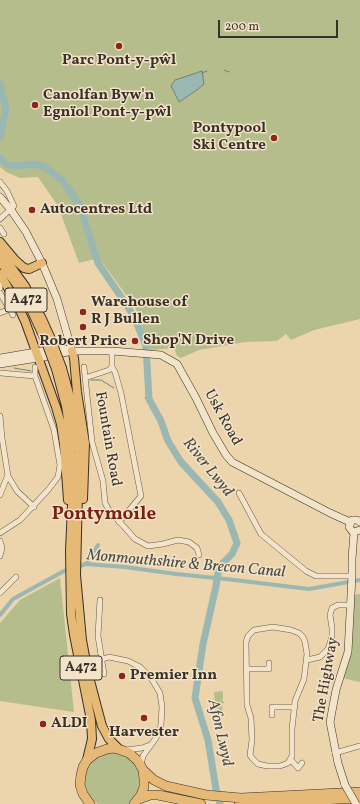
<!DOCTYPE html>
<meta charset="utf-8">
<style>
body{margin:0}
#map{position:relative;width:360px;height:804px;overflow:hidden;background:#ecd4ac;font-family:Vollkorn,serif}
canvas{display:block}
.scale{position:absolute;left:218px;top:20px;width:120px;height:18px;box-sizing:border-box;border:2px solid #393027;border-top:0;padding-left:5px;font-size:12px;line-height:14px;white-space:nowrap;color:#393027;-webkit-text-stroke:3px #f3e3c9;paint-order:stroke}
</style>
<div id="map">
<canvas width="360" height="804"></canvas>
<div class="scale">200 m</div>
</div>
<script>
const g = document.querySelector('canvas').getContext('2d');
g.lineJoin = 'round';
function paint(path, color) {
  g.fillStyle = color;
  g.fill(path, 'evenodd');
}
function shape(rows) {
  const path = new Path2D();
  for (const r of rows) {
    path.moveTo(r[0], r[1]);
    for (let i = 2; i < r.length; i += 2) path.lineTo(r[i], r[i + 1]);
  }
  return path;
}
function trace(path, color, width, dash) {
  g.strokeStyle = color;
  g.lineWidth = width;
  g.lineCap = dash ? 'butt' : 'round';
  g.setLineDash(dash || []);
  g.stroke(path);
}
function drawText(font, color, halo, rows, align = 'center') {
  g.font = font + ' Vollkorn,serif';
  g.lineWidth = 3;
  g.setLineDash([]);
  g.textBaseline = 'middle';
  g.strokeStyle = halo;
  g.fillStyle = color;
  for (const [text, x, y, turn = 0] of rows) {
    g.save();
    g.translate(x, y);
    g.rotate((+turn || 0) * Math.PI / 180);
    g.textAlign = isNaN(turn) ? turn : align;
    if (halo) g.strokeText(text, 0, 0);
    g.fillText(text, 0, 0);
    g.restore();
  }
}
paint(shape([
 [0,0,360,0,360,319,314,330,291,340,286,334,277,341,245,342,199,350,181,358,177,356,174,348,150,350,135,307,99,258,79,263,58,206,38,177,20,178,6,172,0,167],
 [60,578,74,712,0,701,0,623,20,600],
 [360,594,360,682,342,678,354,595],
 [223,691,223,699,222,700,224,702,222,705,223,714,216,715,214,692],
 [111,751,129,757,136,764,140,772,141,781,139,790,134,798,128,804,98,804,93,801,88,794,84,785,84,775,87,766,93,759]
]), '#b5bd8c');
const water = shape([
 [202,71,204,84,197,90,179,102,171,86,175,80,202,71]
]);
paint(water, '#9ab7b1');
trace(water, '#73817a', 1);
trace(shape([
 [224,70,229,72],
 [202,73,207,71],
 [14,368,31,371],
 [91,380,101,380,114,388],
 [145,398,149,399]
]), '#73817a', 1);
trace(shape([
 [86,564,98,545],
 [0,615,13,599,64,571,86,564,125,567,176,574,226,579,309,589,360,580]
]), '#9ab7b1', 4);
trace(shape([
 [0,84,6,110,0,137],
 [0,158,6,164,16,166,34,164,45,167,62,180,80,206,98,263,130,310,137,324,146,346,149,399,161,421,168,441,181,462,218,502,229,520,237,543,232,554,219,567,216,586,203,644,195,698,208,740,216,789,220,804]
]), '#9ab7b1', 7);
const street = shape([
 [0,182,7,191,14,206,0,219],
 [0,228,4,234],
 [0,284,0,288],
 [0,293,13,315],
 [0,313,10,309],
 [112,351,112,367],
 [35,367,35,376],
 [84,367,92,442,103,481,105,503,109,510,135,539,148,546,163,544,178,540,189,542,197,548,199,555],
 [112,367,115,372,121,393,141,496,119,522],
 [85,378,109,370,112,367],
 [0,416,2,438,8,476,17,491,34,507],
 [239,493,261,534,306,571,316,576,352,576],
 [0,495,7,477,8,476],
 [0,533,20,520,48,490,58,477,60,465,54,430,35,376,1,373],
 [0,541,2,548,0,556],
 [0,593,16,577],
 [100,600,98,636,104,674],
 [273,627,291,630,299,633,303,637,305,642,307,654,304,679,295,701,292,729,292,756,288,763,280,766,267,766,258,764,252,758,250,755,252,740,251,718,247,705,246,642,248,636,254,630,273,627],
 [103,659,109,657,128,661,140,667,151,678,160,693,162,707,161,725,156,738,143,756,141,765],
 [307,660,320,657,328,649,332,637,332,628,330,615,332,608,338,605,350,605],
 [247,669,269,669,269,663],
 [272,715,272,707,295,707],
 [126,750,142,748,150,745],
 [335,753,360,746],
 [291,760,298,768,302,763]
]);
const secondary = shape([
 [0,197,11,210,26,232,42,263,57,299,72,351],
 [0,358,59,348,72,351,112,351,161,355,177,364,196,398,213,433,226,455,232,462,330,513,350,522],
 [0,364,44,357,72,351],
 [360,522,357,520,352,520,349,527,352,531,354,532,360,530],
 [345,785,338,763,330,722,336,690,348,652,352,576,352,559,354,532]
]);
const primary = shape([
 [0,242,15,260,24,268,29,269,42,263],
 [0,252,25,286,42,319,51,339],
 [0,261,19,288,30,307,46,342],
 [0,274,16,302,25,321,56,407,61,424,64,445,68,500],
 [72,351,74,358,77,392,85,443,83,499],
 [62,368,72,405,79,452,76,575,82,640,88,673,102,726,109,739,119,749],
 [56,369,66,406,69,426,73,483,70,551,71,614,74,635,91,720,92,739,87,760]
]);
const highway = shape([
 [143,770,154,780,166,786,206,795,241,798,360,792],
 [139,799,150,795,158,795,201,804],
 [90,804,83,794,80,785,81,775,83,767,87,760,96,753,107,749,113,748,121,750,129,753,138,761,143,770,144,779,144,787,141,795,134,804],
 [239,804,360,798]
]);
trace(street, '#665948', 6);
trace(secondary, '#393027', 8);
trace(primary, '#393027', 10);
trace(highway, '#393027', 10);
trace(street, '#f3e3c9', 5);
trace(secondary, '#f3e3c9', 7);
trace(primary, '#e6ba76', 8);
trace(highway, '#e6ba76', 9);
const secondaryBridge = shape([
 [345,785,356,804]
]);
const primaryBridge = shape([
 [51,339,62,368],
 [46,342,56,369]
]);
trace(secondaryBridge, '#393027', 8, []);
trace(primaryBridge, '#393027', 10, []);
trace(secondaryBridge, '#f3e3c9', 7);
trace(primaryBridge, '#e6ba76', 8);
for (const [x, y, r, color] of [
 [119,46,4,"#8f2418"],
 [35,105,4,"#8f2418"],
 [274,138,4,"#8f2418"],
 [32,210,4,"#8f2418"],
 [83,312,4,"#8f2418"],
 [83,327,4,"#8f2418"],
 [135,341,4,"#8f2418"],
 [122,676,4,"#8f2418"],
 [144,718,4,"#8f2418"],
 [43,724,4,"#8f2418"]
]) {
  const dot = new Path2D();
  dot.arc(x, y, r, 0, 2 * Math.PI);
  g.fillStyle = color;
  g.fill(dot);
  trace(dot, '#f3e3c9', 1.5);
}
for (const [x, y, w] of [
 [26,300,42],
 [81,668,42]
]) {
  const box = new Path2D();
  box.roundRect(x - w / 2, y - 12, w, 24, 3);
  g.fillStyle = '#f3e3c9';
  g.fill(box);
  trace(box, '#393027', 1);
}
drawText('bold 14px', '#393027', null, [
 ["A472",26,300],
 ["A472",81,668]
]);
drawText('bold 15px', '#393027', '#f3e3c9', [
 ["Parc Pont-y-pŵl",119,61,"center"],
 ["Canolfan Byw'n",43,96],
 ["Egnïol Pont-y-pŵl",43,113],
 ["Pontypool",266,129,"right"],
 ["Ski Centre",266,146,"right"],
 ["Autocentres Ltd",40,210],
 ["Warehouse of",91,303],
 ["R J Bullen",91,320],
 ["Shop'N Drive",143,341],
 ["Robert Price",83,342,"center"],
 ["Premier Inn",130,676],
 ["ALDI",51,724],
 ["Harvester",144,733,"center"]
], 'left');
drawText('15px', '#393027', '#f3e3c9', [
 ["Usk Road",222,418,61],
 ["Fountain Road",107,439,80],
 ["The Highway",327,680,-80]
]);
drawText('italic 16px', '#4c4b43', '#f3e3c9', [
 ["River Lwyd",207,468,51],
 ["Monmouthshire & Brecon Canal",186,565,5],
 ["Afon Lwyd",219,733,77]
]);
drawText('bold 19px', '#7a1f14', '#f3e3c9', [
 ["Pontymoile",104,516]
]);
</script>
